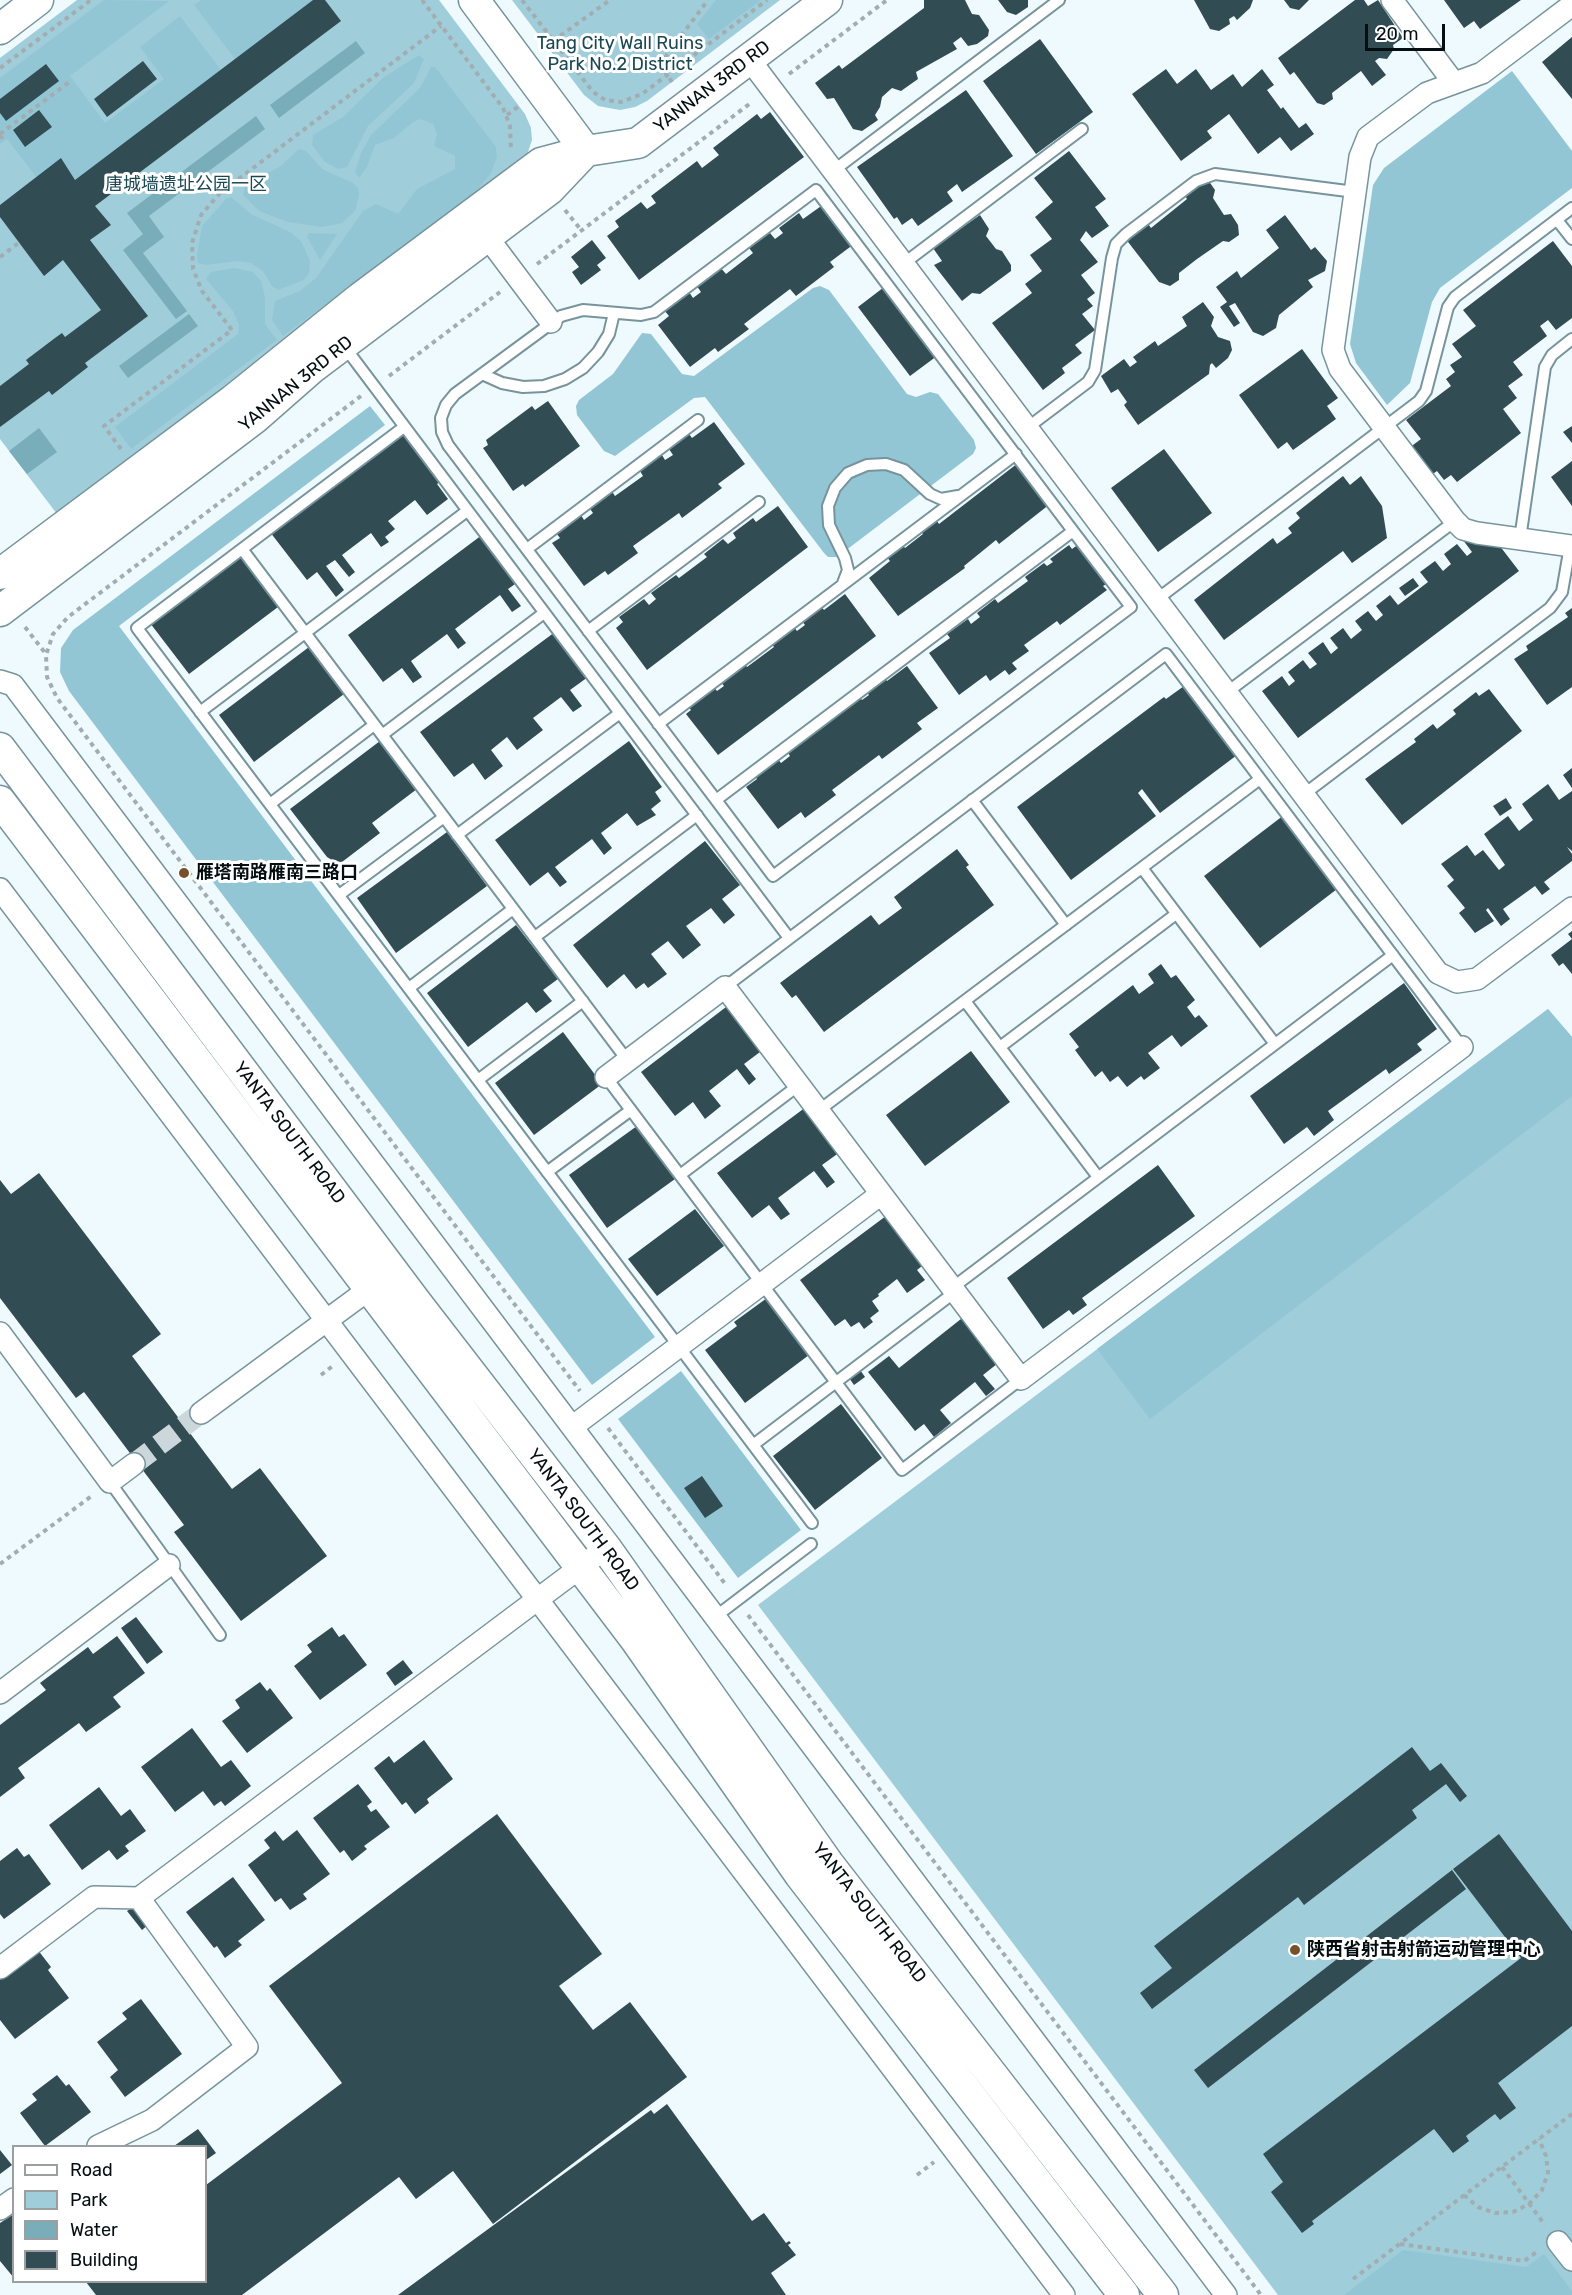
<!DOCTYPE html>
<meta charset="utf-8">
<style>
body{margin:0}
#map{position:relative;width:1572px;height:2295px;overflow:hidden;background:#eefafe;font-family:Rubik,sans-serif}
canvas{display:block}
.legend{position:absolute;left:12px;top:2145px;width:195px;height:138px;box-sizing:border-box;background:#fff;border:2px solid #9b9f9f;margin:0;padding:8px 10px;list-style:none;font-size:18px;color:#040e10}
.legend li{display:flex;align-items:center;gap:12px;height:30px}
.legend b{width:30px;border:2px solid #9b9f9f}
.scale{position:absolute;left:1365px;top:24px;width:80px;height:27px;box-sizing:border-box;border:3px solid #040e10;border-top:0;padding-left:8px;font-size:18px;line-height:21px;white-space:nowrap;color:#040e10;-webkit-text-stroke:4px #fff;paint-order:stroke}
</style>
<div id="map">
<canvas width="1572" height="2295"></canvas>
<ul class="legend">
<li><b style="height:8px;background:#fff"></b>Road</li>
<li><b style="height:16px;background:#a0cdda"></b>Park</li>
<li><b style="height:16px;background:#7aadba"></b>Water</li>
<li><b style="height:16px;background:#314c53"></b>Building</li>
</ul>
<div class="scale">20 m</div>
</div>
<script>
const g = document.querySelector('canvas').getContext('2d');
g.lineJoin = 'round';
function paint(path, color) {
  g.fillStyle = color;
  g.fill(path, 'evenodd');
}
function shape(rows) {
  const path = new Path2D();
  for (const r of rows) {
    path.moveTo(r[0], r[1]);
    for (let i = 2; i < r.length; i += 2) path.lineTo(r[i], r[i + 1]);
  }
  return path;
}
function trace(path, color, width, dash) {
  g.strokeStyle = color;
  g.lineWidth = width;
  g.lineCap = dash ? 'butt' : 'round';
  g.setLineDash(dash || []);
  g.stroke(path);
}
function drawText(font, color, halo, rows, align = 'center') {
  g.font = font + ' Rubik,"Noto Sans SC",sans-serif';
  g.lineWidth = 6;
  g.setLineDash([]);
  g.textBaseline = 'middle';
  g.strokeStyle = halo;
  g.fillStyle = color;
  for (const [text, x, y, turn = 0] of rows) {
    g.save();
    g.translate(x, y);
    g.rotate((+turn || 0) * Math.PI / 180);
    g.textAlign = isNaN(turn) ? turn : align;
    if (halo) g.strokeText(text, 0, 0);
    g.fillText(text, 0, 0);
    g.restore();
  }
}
paint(shape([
 [77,0,439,0,525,114,531,128,532,140,524,164,57,514,0,439,0,58],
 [512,0,780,0,647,101,635,107,620,110,598,106,584,95],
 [1548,1009,1572,1037,1572,2295,1278,2295,758,1605]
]), '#a0cdda');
paint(shape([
 [104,0,169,1,70,76,105,123,164,79,140,47,180,16,221,70,75,180,71,174,37,178,7,139,0,144,0,113,6,121,0,99,0,78],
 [39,110,52,127,26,147,13,130],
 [201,0,313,0,235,59,194,5],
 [716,0,761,0,709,39,697,24],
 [419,55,424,59,414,83,368,126,347,167,338,169,325,162,312,145,313,135,343,117,384,77],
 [431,67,435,67,496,147,497,157,491,173,475,193,283,336,272,320,275,301,300,291,316,278,363,211,376,204,398,214,417,189,455,169,455,156,434,146,437,134,433,124,420,119,413,122,394,138,375,145,367,167,359,178,355,172,361,153,371,135,420,88],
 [1512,71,1572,151,1572,188,1440,288,1432,302,1410,383,1387,405,1356,363,1350,344,1373,185,1384,168],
 [299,149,306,151,322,169,353,183,358,188,359,195,355,211,342,223,322,227,288,222,259,211,243,195,245,185,281,166],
 [231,197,251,214,290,232,301,241,310,261,309,273,304,280,278,290,272,286,263,271,251,263,237,261,206,265,198,263,197,255,202,226,226,199],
 [309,233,337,234,320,260,307,237],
 [234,268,253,272,261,281,265,297,265,324,277,340,131,449,115,427,238,334,239,325,233,311,206,279,211,272],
 [820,286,829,290,907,394,916,397,930,392,938,394,974,440,976,448,973,454,837,557,828,557,824,553,705,397,694,398,615,456,604,451,577,415,576,406,579,400,613,374,642,333,651,334,682,374,694,376,813,288],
 [370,406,385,425,119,626,655,1337,592,1385,69,691,60,672,61,648,73,630],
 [1548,1009,1572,1037,1572,1096,1150,1419,1097,1349],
 [681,1371,801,1530,738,1578,618,1419],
 [1403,2250,1526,2267,1544,2254,1572,2291,1572,2295,1344,2295]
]), '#93c6d4');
paint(shape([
 [356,41,365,53,279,118,270,105],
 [256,116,265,129,149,216,164,237,143,253,187,311,176,319,123,250,143,234,127,213],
 [189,314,198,326,128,378,119,366],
 [39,428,57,452,27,474,9,451]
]), '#7aadba');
paint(shape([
 [313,0,325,0,341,21,95,206,111,225,90,240,148,316,85,363,88,367,52,395,49,391,0,427,0,386,29,364,26,360,55,338,62,333,65,337,101,310,63,260,44,276,0,217,0,205,61,158,75,180],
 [924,0,965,0,972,14,979,15,989,30,988,36,977,44,968,46,961,37,953,43,957,49,916,72,918,79,901,91,892,88,882,97,880,107,875,115,878,120,862,131,853,129,834,98,827,99,815,83,839,65,842,69,924,8],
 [998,0,1028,0,1028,7,1016,15,1007,12],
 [1194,0,1253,0,1250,8,1237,20,1234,16,1229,19,1230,24,1219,31,1210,29],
 [1284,0,1309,0,1299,10,1290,8],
 [1355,0,1364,0,1368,6,1378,0,1403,38,1393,45,1394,49,1387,59,1379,58,1375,61,1386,75,1372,86,1361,71,1332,93,1333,99,1324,105,1317,103,1294,72,1290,75,1278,58],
 [1444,0,1521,0,1480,29,1474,21,1464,28],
 [1572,37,1572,99,1542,62],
 [1040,39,1093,112,1036,154,983,81],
 [143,61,157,79,107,117,94,99],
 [46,64,59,81,6,121,0,113,0,99],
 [1166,69,1177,84,1196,69,1211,90,1233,74,1242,87,1262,69,1274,85,1267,90,1281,109,1283,107,1299,128,1306,123,1314,134,1291,151,1280,137,1258,154,1229,114,1207,131,1212,138,1181,161,1132,94],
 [966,90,1013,156,962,192,957,184,947,192,953,201,918,226,912,218,902,225,897,217,894,219,857,167],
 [39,110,52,127,25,147,13,130],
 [770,112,804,157,639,280,607,236,619,227,615,221,641,202,647,209,656,203,651,196,697,161,702,168,719,155,713,148,757,114,761,119],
 [1069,151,1106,199,1095,207,1109,226,1092,238,1086,231,1080,240,1098,262,1081,275,1095,293,1087,299,1093,306,1082,314,1095,330,1075,345,1082,353,1062,368,1065,373,1043,390,992,323,1032,293,1025,284,1042,271,1030,255,1052,239,1035,217,1053,202,1034,178],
 [1206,177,1215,190,1213,198,1222,212,1224,215,1231,214,1238,225,1239,235,1229,242,1223,241,1197,259,1179,273,1179,280,1170,286,1159,282,1125,238,1146,221,1151,228,1187,199,1184,194],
 [824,204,854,244,830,262,834,267,796,296,790,289,744,324,749,329,718,352,715,348,690,367,658,325,669,316,664,310,689,292,693,298,701,292,696,285,720,267,726,274,753,253,749,248,770,233,775,239,783,233,779,228,799,213,803,219],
 [980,215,989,229,986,236,996,249,1002,251,1011,265,1011,271,980,294,972,293,962,301,934,265,942,261,933,248],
 [1285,215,1311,250,1315,247,1327,261,1325,271,1308,280,1313,287,1279,315,1276,328,1263,336,1253,332,1235,303,1229,306,1240,323,1234,327,1220,307,1227,302,1216,287,1237,271,1241,278,1279,248,1266,230],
 [592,240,606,258,597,265,601,270,581,285,572,272,579,267,571,257],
 [1553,241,1572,266,1572,318,1556,330,1548,320,1540,326,1547,336,1513,362,1523,375,1508,386,1517,398,1503,409,1521,433,1457,482,1451,475,1444,480,1437,471,1430,476,1409,448,1421,439,1406,420,1451,386,1446,379,1455,372,1450,365,1462,357,1452,344,1476,326,1463,310],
 [892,281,945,350,910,376,858,307],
 [1203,302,1214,317,1211,326,1218,337,1230,341,1232,350,1228,358,1216,368,1212,363,1210,365,1209,374,1138,425,1124,405,1127,402,1118,389,1111,393,1101,376,1124,359,1130,367,1137,362,1133,357,1155,341,1158,346,1187,326,1182,317],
 [1302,349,1338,398,1327,406,1336,419,1293,450,1287,442,1278,449,1239,395],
 [548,401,580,446,525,487,523,484,513,491,483,448,488,445,486,440,532,406,535,410],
 [714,422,745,464,718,484,722,488,682,518,679,513,633,546,638,553,608,575,605,571,584,586,552,543,560,538,556,533,581,515,584,520,593,513,588,506,611,490,615,496,643,476,640,471,662,455,665,460,673,455,669,449,689,434,692,438],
 [1572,426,1572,443,1563,432],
 [402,432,440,482,437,484,448,499,427,515,415,500,388,521,395,529,385,537,389,542,381,547,371,533,342,555,355,572,349,577,335,560,326,566,344,590,336,597,317,572,307,580,270,532],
 [1164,449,1212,513,1158,552,1111,488],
 [1572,461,1572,506,1551,477],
 [1018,463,1050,504,999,544,996,540,964,566,965,568,898,616,869,578,890,561,885,555,901,543,905,548,923,534,919,529,934,517,939,524],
 [1343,476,1350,485,1361,476,1382,506,1387,538,1352,563,1343,551,1224,640,1194,600,1273,538,1277,544,1292,533,1288,528,1300,518,1296,513],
 [778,506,808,547,647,670,616,628,623,622,619,617,644,599,649,605,656,599,651,593,676,575,679,578,707,557,704,554,723,539,728,544,736,538,733,533,753,518,756,522],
 [1483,524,1519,571,1298,738,1262,691,1282,676,1289,686,1295,681,1288,672,1303,660,1310,669,1317,664,1308,653,1323,642,1331,654,1338,648,1330,638,1343,628,1351,639,1362,630,1355,621,1368,611,1376,621,1383,615,1376,606,1390,595,1398,605,1428,582,1420,572,1435,561,1443,571,1451,564,1444,554,1457,544,1467,556,1472,552,1463,540],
 [482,535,518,582,508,589,521,606,512,612,500,595,455,629,466,643,458,649,447,634,411,661,422,677,413,683,402,668,383,682,348,635],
 [1079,544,1108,583,1103,586,1107,590,1060,625,1057,621,1024,645,1029,651,1012,663,1017,669,1009,675,1005,670,990,681,986,675,959,695,929,653,950,638,947,634,968,619,971,624,980,617,977,613,995,599,998,603,1028,581,1025,577,1044,563,1047,566,1053,562,1050,559,1069,545,1072,549],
 [240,556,278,607,189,674,150,623],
 [1413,578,1419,586,1405,596,1399,588],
 [845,594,876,636,718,755,686,714,691,710,687,705,713,686,717,691,724,686,720,681,744,663,747,667,774,647,771,643,793,626,797,631,805,625,801,620,820,605,824,610],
 [1572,608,1572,687,1547,705,1514,659,1528,650,1526,646,1568,617,1565,613],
 [555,632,588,677,570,690,582,706,573,712,561,697,533,718,543,730,517,750,507,737,491,750,503,766,485,780,473,763,454,777,420,732],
 [309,647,344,694,254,762,219,715],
 [907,666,938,708,917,723,922,729,882,759,879,755,832,790,836,795,805,818,801,812,778,829,746,787,757,779,754,774,777,758,781,763,790,756,786,750,859,696,862,700,869,695,865,690,884,676,887,681],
 [1191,681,1241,752,1160,813,1142,789,1138,793,1156,816,1071,880,1017,807,1164,697,1166,699],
 [1489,689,1522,731,1402,825,1365,779,1416,742,1414,739,1433,724,1437,729,1456,714,1453,710,1476,692,1479,696],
 [380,741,417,789,372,823,380,833,342,862,337,863,327,857,290,809],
 [629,741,662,787,655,792,661,801,651,809,656,815,637,826,627,813,601,833,612,848,604,855,592,839,555,867,567,882,560,887,548,872,530,886,495,840],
 [1572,768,1572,788,1563,775],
 [1548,784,1559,800,1572,791,1572,851,1567,847,1572,854,1572,861,1544,882,1550,889,1542,895,1535,886,1503,909,1510,919,1501,926,1488,908,1486,910,1494,921,1475,933,1459,913,1465,908,1447,886,1454,880,1441,864,1467,845,1475,856,1483,850,1499,870,1505,865,1484,834,1508,816,1519,831,1533,820,1522,804],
 [1506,798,1512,808,1500,816,1493,806],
 [1288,812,1341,886,1260,948,1204,876],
 [447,832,487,886,396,953,357,898],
 [705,841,740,885,722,899,735,915,724,924,711,908,686,926,701,945,683,959,668,941,651,954,667,974,648,988,644,983,636,989,624,974,607,988,573,945],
 [957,849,969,865,966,867,994,905,824,1032,796,995,792,998,780,983,871,915,879,925,902,908,894,897],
 [516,925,558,979,543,990,552,1001,536,1013,527,1002,468,1047,427,993],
 [1572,931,1572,974,1563,963,1559,966,1551,955,1572,939,1568,934],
 [1161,964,1171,978,1176,975,1195,1000,1187,1007,1195,1018,1199,1015,1208,1026,1181,1047,1172,1035,1148,1053,1160,1068,1144,1080,1141,1076,1127,1087,1118,1076,1110,1082,1102,1071,1095,1077,1075,1050,1079,1047,1069,1034,1133,985,1139,994,1154,983,1148,974],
 [1404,983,1437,1029,1417,1044,1422,1050,1389,1074,1386,1069,1328,1111,1334,1120,1314,1136,1307,1127,1284,1144,1250,1096],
 [730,1004,764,1049,744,1064,756,1079,749,1085,737,1069,709,1091,721,1106,705,1119,693,1102,675,1116,641,1072],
 [563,1032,602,1084,534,1135,495,1083],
 [971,1051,1010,1102,925,1166,886,1115],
 [806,1107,840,1152,822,1165,835,1182,827,1188,814,1171,778,1198,790,1214,781,1220,769,1205,752,1218,717,1173],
 [637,1126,675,1179,607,1228,569,1175],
 [1158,1165,1195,1216,1082,1298,1087,1305,1073,1315,1069,1310,1043,1329,1007,1278],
 [39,1173,161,1334,132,1356,232,1489,260,1468,327,1556,241,1621,174,1532,184,1525,84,1392,76,1398,0,1298,0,1180,11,1194],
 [695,1209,724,1246,657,1296,628,1259],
 [890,1213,924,1259,919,1263,922,1266,917,1270,925,1280,907,1293,897,1279,878,1294,879,1296,872,1301,879,1311,870,1318,873,1322,864,1329,859,1322,851,1327,845,1319,835,1326,800,1280],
 [767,1298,809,1355,745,1403,705,1350,737,1326,734,1322],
 [966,1315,1002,1360,983,1375,995,1389,986,1396,975,1382,940,1410,951,1423,934,1437,924,1424,915,1431,868,1372,889,1356,899,1368],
 [858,1367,865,1377,854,1385,847,1375],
 [841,1404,882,1458,815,1510,773,1456],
 [702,1476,723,1506,705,1518,684,1488],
 [136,1617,163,1652,147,1664,121,1628],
 [332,1627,339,1637,344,1634,367,1665,320,1700,294,1666,312,1652,307,1645],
 [117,1636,145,1673,113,1697,121,1707,86,1732,79,1723,18,1768,25,1778,0,1797,0,1725,46,1690,40,1683,88,1647,93,1654],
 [403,1660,413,1673,395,1686,386,1673],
 [260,1682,267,1691,270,1688,293,1718,247,1753,222,1721,240,1708,235,1700],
 [192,1728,221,1767,231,1760,251,1786,225,1806,221,1801,214,1806,203,1791,175,1812,141,1767],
 [424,1740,453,1779,427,1799,429,1803,415,1814,406,1802,402,1805,374,1768,389,1756,394,1763],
 [1412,1747,1430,1771,1441,1763,1467,1796,1460,1802,1446,1784,1412,1810,1417,1818,1304,1905,1298,1897,1152,2009,1140,1993,1172,1968,1154,1946],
 [358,1784,372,1802,367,1806,371,1812,376,1809,390,1827,364,1846,367,1849,352,1861,344,1850,340,1853,313,1818],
 [99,1787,121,1816,130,1809,146,1831,125,1846,129,1851,117,1860,109,1850,82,1870,49,1825],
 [497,1814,602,1954,559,1986,593,2030,630,2002,687,2077,493,2224,453,2171,416,2199,399,2177,242,2295,96,2295,86,2282,206,2282,206,2185,342,2083,269,1986],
 [297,1830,330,1874,303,1894,307,1899,290,1910,281,1898,275,1902,248,1865,270,1848,264,1840,275,1831,283,1841],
 [1499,1834,1572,1931,1572,2026,1498,2083,1516,2108,1500,2120,1495,2114,1466,2136,1469,2141,1453,2153,1434,2129,1312,2221,1314,2224,1302,2233,1271,2192,1283,2182,1263,2154,1521,1958,1453,1869],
 [17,1848,24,1857,29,1854,51,1884,4,1919,0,1914,0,1861],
 [1452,1870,1466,1889,1208,2088,1194,2070],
 [233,1877,265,1920,238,1941,242,1945,225,1958,217,1946,214,1948,186,1912],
 [135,1906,149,1924,142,1930,127,1911],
 [34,1945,51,1967,48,1970,69,1998,15,2039,0,2020,0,1970],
 [141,1999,182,2054,125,2097,110,2077,118,2070,97,2042,127,2019,122,2013],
 [57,2075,66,2086,69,2084,91,2112,45,2146,20,2113,37,2100,32,2094],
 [667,2104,752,2221,764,2213,786,2243,789,2241,791,2243,788,2245,796,2255,771,2273,786,2295,398,2295,651,2110,654,2114],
 [198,2129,216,2153,206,2160,206,2146,174,2146],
 [0,2150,12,2165,0,2174],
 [14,2214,14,2278,0,2261,0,2223]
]), '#314c53');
trace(shape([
 [134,1464,201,1413]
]), '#cbd7da', 21, [21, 10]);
const lane = shape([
 [833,171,1059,0],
 [816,190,1073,531,716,800,448,445,442,432,441,418,446,405,455,394,561,316,583,310,641,315,654,312,816,190],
 [1557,220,1572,239],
 [903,264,1082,129],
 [344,346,789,938],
 [482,374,502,383,523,387,544,386,565,379,583,368,598,352,609,334,614,313],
 [404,427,137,628,812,1523],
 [1027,428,1088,382,1095,370,1112,258,1116,244,1126,234,1196,181,1215,174,1355,192],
 [1520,539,1545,367,1552,355,1572,339],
 [242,549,627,1060],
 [527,549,698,420],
 [843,583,848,570,845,558,829,525,828,506,835,488,848,473,867,465,886,464,904,470,930,494,941,499,958,496],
 [1156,600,1419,401,1426,391,1448,307,1455,297,1572,208],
 [588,631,759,502],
 [1226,693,1455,521],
 [200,712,467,511],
 [658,724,1016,454],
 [382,735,544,613],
 [1303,795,1550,608,1562,592,1570,546],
 [716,800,773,876,1131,607,1073,531],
 [972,800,1066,925],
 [270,804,374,725],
 [457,835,620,713],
 [1142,868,1275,1044],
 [339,895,444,817],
 [535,937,697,815],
 [725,987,1166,654,1462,1047],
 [409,988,513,909],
 [965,1001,1098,1177],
 [1000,1047,1176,914],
 [606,1077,902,1470,1021,1379],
 [478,1080,583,1001],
 [818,1111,1260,779],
 [547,1172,631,1110],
 [680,1175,799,1085],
 [952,1288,1393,955],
 [753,1445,955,1292],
 [110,1482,220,1635],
 [715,1617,811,1544]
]);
const street = shape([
 [1392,0,1454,83],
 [1572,5,1482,73,1427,93,1368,137,1360,157,1333,350,1340,369,1455,521,1463,529,1477,533,1572,546],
 [749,59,1438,973,1457,982,1477,979,1572,908],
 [488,238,551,322],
 [0,681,13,685,1226,2295],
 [0,889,1064,2295],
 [606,1077,725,987,1021,1379,1462,1047],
 [0,1333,110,1482,134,1464],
 [201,1413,368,1290],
 [572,1427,881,1194],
 [0,1693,169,1565],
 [0,1968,94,1897,139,1898,606,1548],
 [98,2146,152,2120,247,2047,139,1898],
 [0,2209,14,2199],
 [1558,2242,1572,2260]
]);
const secondary = shape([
 [474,0,586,151],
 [0,29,38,0],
 [0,574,233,400,360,298,541,163,586,151,638,143,827,0],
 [0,611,255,418,312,368,550,189,586,151],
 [0,748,416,1302,606,1548,828,1863,1163,2295],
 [0,801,635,1639,800,1875,1124,2295]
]);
trace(lane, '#77949c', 14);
trace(street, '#77949c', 24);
trace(secondary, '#77949c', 33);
trace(shape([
 [422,0,503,108,510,126,511,151],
 [522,0,593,92,605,100,621,102,642,94,767,0],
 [553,41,610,0],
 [0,68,91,0],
 [789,74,887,0],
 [672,82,664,70,664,59,708,0],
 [507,115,519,106],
 [0,134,72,80],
 [0,135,4,141],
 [565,210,581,230],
 [0,257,20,242],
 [537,264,752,102],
 [389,376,500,292],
 [361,396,68,617,53,634,46,655,47,677,57,698,580,1391],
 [121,449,104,426,232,330,202,291,193,269,192,243,201,215,220,193,441,26],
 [25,627,46,654],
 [321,1375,334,1365],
 [608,1428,726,1585],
 [0,1564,93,1495],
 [748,1615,1261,2295],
 [1502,2167,1545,2225],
 [917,2175,934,2162],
 [1464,2195,1478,2207,1495,2213,1513,2212,1529,2204,1542,2190,1548,2173,1546,2156,1539,2139],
 [1400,2244,1524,2261,1538,2251],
 [1353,2279,1572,2114]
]), '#a1adb0', 4, [4.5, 4.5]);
trace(lane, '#fff', 10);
trace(street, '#fff', 21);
trace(secondary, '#fff', 30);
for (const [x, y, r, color] of [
 [184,873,6,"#76522c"],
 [1295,1950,6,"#76522c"]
]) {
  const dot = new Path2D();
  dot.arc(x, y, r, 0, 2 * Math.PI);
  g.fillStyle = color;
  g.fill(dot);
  trace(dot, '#fff', 2);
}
drawText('18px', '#194752', '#fff', [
 ["Tang City Wall Ruins",620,44],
 ["Park No.2 District",620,65],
 ["唐城墙遗址公园一区",186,185]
]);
drawText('18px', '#040e10', '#fff', [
 ["YANNAN 3RD RD",712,87,-37],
 ["YANNAN 3RD RD",296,384,-39],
 ["YANTA SOUTH ROAD",289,1133,53],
 ["YANTA SOUTH ROAD",583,1520,53],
 ["YANTA SOUTH ROAD",869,1913,52]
]);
drawText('bold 18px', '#040e10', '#fff', [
 ["雁塔南路雁南三路口",196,873],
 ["陕西省射击射箭运动管理中心",1307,1950]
], 'left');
</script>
